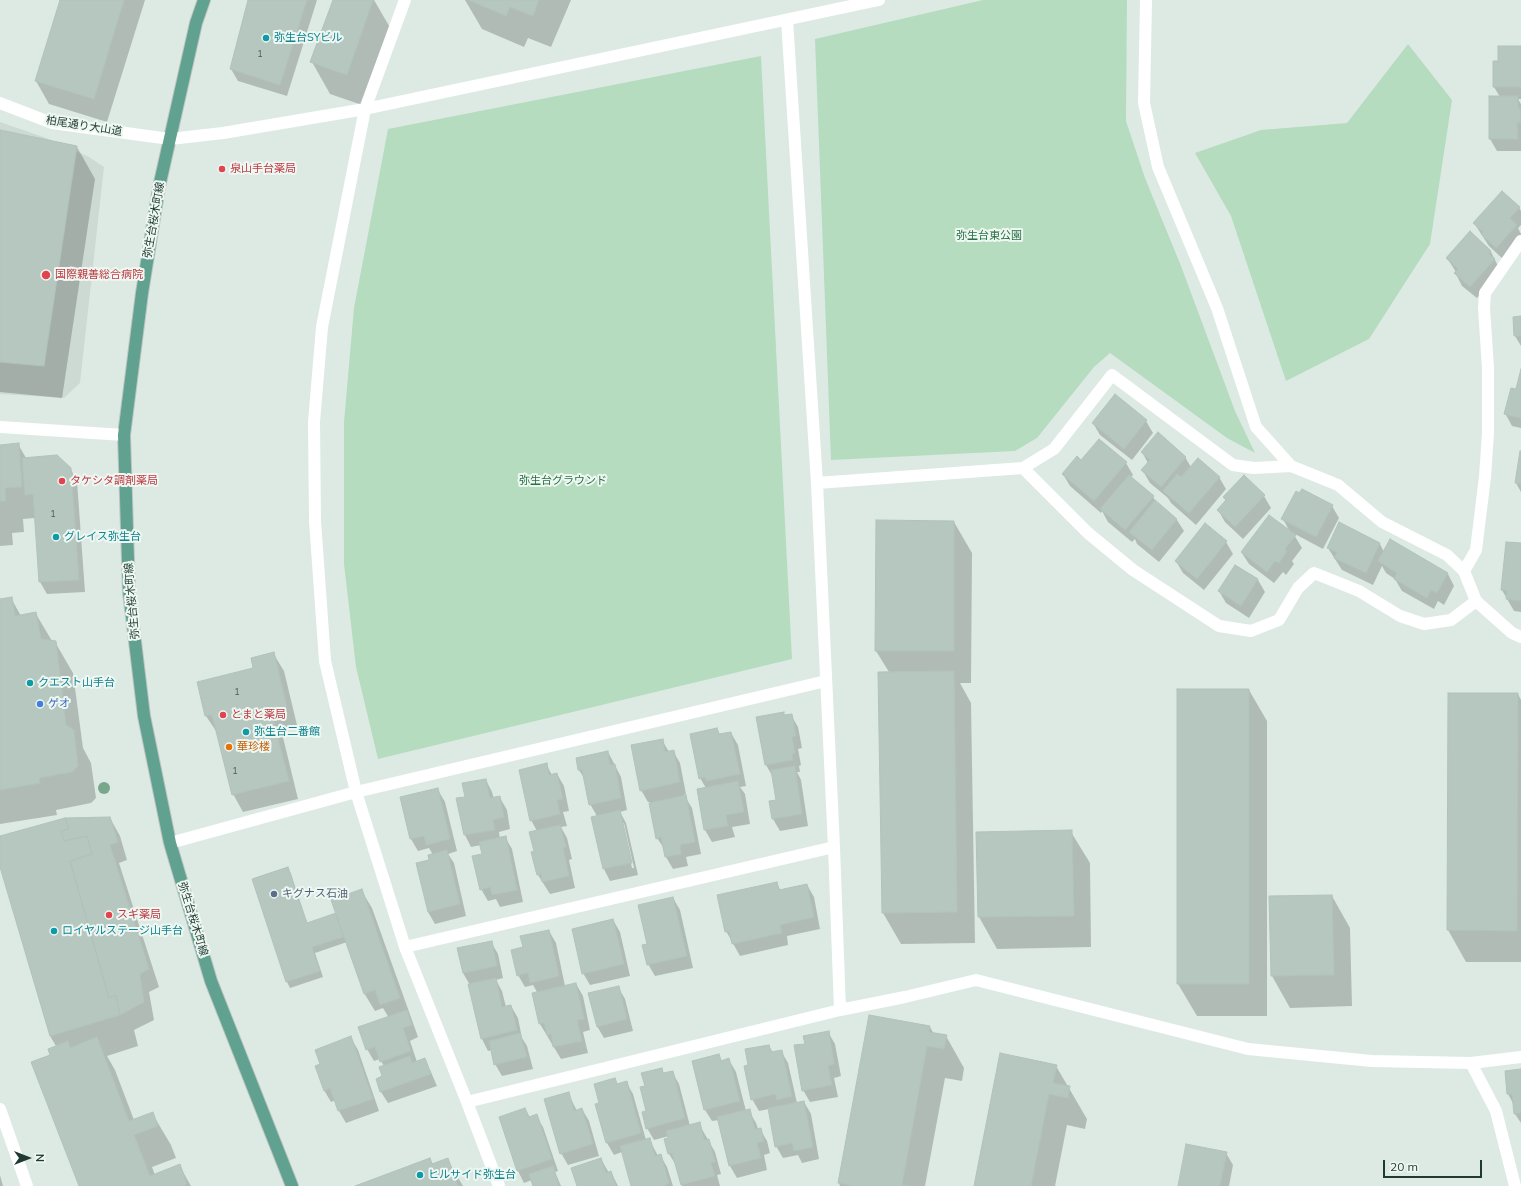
<!DOCTYPE html>
<meta charset="utf-8">
<style>
body{margin:0}
#map{position:relative;width:1521px;height:1186px;overflow:hidden;background:#ddeae4;font-family:Mulish,sans-serif}
canvas{display:block}
.north{position:absolute;left:8px;top:1138px;width:40px;height:40px;-webkit-text-stroke:3px #eef7f2;paint-order:stroke;rotate:90deg;font-size:11px;font-weight:700;line-height:16px;text-align:center;color:#1f3a32}
.north::after{content:'';display:block;margin:auto;width:14px;height:18px;background:#1f3a32;clip-path:polygon(50% 0,100% 100%,50% 72%,0 100%)}
.scale{position:absolute;left:1383px;top:1160px;width:99px;height:18px;box-sizing:border-box;border:2px solid #1f3a32;border-top:0;padding-left:5px;font-size:12px;line-height:14px;white-space:nowrap;color:#1f3a32;-webkit-text-stroke:3px #eef7f2;paint-order:stroke}
</style>
<div id="map">
<canvas width="1521" height="1186"></canvas>
<div class="north">N</div>
<div class="scale">20 m</div>
</div>
<script>
const g = document.querySelector('canvas').getContext('2d');
g.lineJoin = 'round';
function paint(path, color) {
  g.fillStyle = color;
  g.fill(path, 'evenodd');
}
function shape(rows) {
  const path = new Path2D();
  for (const r of rows) {
    path.moveTo(r[0], r[1]);
    for (let i = 2; i < r.length; i += 2) path.lineTo(r[i], r[i + 1]);
  }
  return path;
}
function trace(path, color, width, dash) {
  g.strokeStyle = color;
  g.lineWidth = width;
  g.lineCap = dash ? 'butt' : 'round';
  g.setLineDash(dash || []);
  g.stroke(path);
}
function drawText(font, color, halo, rows, align = 'center') {
  g.font = font + ' Mulish,"Noto Sans JP",sans-serif';
  g.lineWidth = 4;
  g.setLineDash([]);
  g.textBaseline = 'middle';
  g.strokeStyle = halo;
  g.fillStyle = color;
  for (const [text, x, y, turn = 0] of rows) {
    g.save();
    g.translate(x, y);
    g.rotate((+turn || 0) * Math.PI / 180);
    g.textAlign = isNaN(turn) ? turn : align;
    if (halo) g.strokeText(text, 0, 0);
    g.fillText(text, 0, 0);
    g.restore();
  }
}
paint(shape([
 [0,122,46,138,89,157,104,167,80,383,64,398,0,394]
]), '#ccdad3');
paint(shape([
 [983,0,1127,0,1126,121,1145,178,1181,266,1235,411,1255,453,1227,438,1110,353,1094,367,1037,438,1015,451,831,460,815,39],
 [1408,44,1452,100,1430,244,1369,339,1286,381,1231,216,1195,153,1261,130,1347,123],
 [761,56,792,659,378,759,356,667,344,564,344,422,354,308,388,129]
]), '#b5dcbf');
paint(shape([
 [61,0,145,0,107,122,49,104,36,81],
 [249,0,317,0,287,96,238,81,231,69],
 [334,0,374,0,392,31,365,106,330,94,312,62],
 [465,0,571,0,551,47,528,38,524,47,482,29],
 [1521,47,1521,99,1518,99,1521,104,1521,151,1497,151,1490,139,1500,97,1494,87,1499,62],
 [0,131,77,147,95,179,62,398,0,392],
 [1519,207,1521,211,1521,225,1518,228,1521,234,1521,240,1504,260,1489,246,1474,223],
 [1470,233,1491,252,1501,272,1477,298,1462,286,1456,274,1456,272,1447,258],
 [1521,317,1521,346,1515,336],
 [1521,373,1521,428,1512,426,1505,413,1516,391],
 [1146,421,1153,433,1132,460,1100,435,1093,423],
 [18,444,26,458,70,468,77,481,85,592,47,594,40,582,35,518,23,519,24,532,12,533,13,545,0,546,0,446],
 [1142,452,1185,457,1191,467,1219,477,1226,489,1196,525,1171,503,1168,498,1150,483,1143,471,1148,463],
 [1521,452,1521,492,1516,483],
 [1081,461,1126,463,1133,475,1131,477,1153,497,1156,502,1177,520,1184,531,1159,562,1137,544,1135,539,1132,542,1108,522,1102,511,1101,513,1070,486,1063,474],
 [1264,496,1271,508,1243,539,1225,522,1218,510,1226,501,1224,498],
 [1332,506,1339,518,1323,549,1293,533,1302,548,1292,561,1294,564,1286,575,1283,572,1274,583,1249,564,1242,553,1290,532,1283,519],
 [954,522,972,553,971,683,960,683,971,703,975,943,901,944,883,913,889,672,876,651],
 [1340,524,1380,544,1384,552,1448,574,1454,586,1444,605,1438,601,1434,609,1402,591,1395,579,1386,573,1382,566,1373,585,1342,570,1328,548],
 [1226,542,1233,554,1204,590,1183,573,1176,561],
 [1507,543,1521,544,1521,612,1514,611,1502,590],
 [1235,566,1258,580,1265,592,1249,618,1226,603,1219,591],
 [11,598,21,616,36,614,52,641,55,642,73,673,83,748,91,763,96,798,91,803,56,810,57,815,0,824,0,600],
 [273,653,284,671,297,725,281,729,298,799,243,812,233,794,218,734,206,716,198,683,254,669],
 [1249,690,1267,721,1267,1016,1197,1016,1178,984],
 [1449,694,1518,694,1521,700,1521,962,1466,962,1448,930],
 [783,713,785,716,791,715,798,727,802,748,798,749,801,765,799,766,800,772,797,772,801,780,808,826,780,831,773,819,771,802,777,800,773,777,766,765],
 [717,729,720,735,731,733,738,745,746,786,740,787,745,794,750,824,732,827,735,837,712,842,705,830,706,788,700,778],
 [662,740,669,752,673,751,680,763,686,794,684,795,692,808,701,854,686,857,688,866,673,869,666,857,665,850,657,838,650,802,648,802,641,790],
 [608,752,621,777,627,810,620,812,626,823,638,875,610,881,604,869,592,817,597,816,590,804,586,781,579,770,577,758],
 [622,823,624,823,634,868,632,868],
 [546,764,552,775,557,774,564,786,569,811,563,812,567,826,561,827,567,838,572,859,569,860,575,888,550,894,538,875,533,853,535,852,537,831,531,820],
 [486,780,492,792,494,799,500,798,507,810,510,829,499,832,500,839,505,837,512,849,523,902,500,907,496,899,488,901,481,889,483,855,481,845,471,847,465,835,458,799,466,798],
 [438,790,445,802,457,851,448,854,454,863,466,916,435,924,428,912,430,861,433,855,429,848,418,851,411,839,401,798],
 [110,818,120,836,127,860,119,863,159,987,149,992,154,1020,134,1030,138,1046,107,1056,115,1070,134,1120,152,1113,171,1145,176,1158,152,1167,155,1175,179,1165,191,1186,80,1186,51,1055,56,1046,50,1036,0,864,0,837],
 [1071,832,1090,863,1091,947,997,949,979,917,977,833],
 [288,868,291,874,307,924,335,915,361,890,372,908,418,1037,410,1041,417,1062,424,1060,431,1072,437,1086,388,1103,381,1092,377,1079,383,1077,384,1066,380,1059,374,1061,367,1049,389,1018,383,1008,375,1011,364,993,347,942,315,953,323,977,290,988,287,982,253,879],
 [777,884,781,891,807,885,814,897,820,929,787,936,788,945,740,956,726,931],
 [1332,896,1350,928,1352,1006,1290,1008,1272,976,1270,897],
 [673,898,680,910,693,968,655,976,648,964,648,945],
 [613,920,620,932,630,976,590,985,583,973],
 [549,931,556,943,565,986,576,984,583,996,590,1030,583,1032,588,1053,561,1059,540,1024,537,992,533,985,525,987,518,975,524,948],
 [491,942,498,954,503,978,496,980,502,991,506,1007,511,1006,518,1018,522,1038,527,1046,533,1069,502,1076,495,1064,492,1050,488,1051,482,1039,470,985,463,973,458,949],
 [618,987,625,999,633,1031,604,1038,597,1026],
 [930,1027,934,1034,946,1036,964,1068,962,1081,945,1078,925,1186,840,1186,839,1183],
 [828,1032,835,1044,841,1076,834,1078,838,1097,810,1102,803,1090,806,1044],
 [351,1038,358,1050,379,1111,346,1123,339,1111,336,1100,331,1102,324,1090,321,1064],
 [769,1046,773,1053,781,1051,788,1063,797,1103,804,1102,811,1114,819,1159,802,1163,798,1155,783,1158,776,1146,769,1109,759,1111,752,1099,749,1066],
 [719,1055,722,1061,729,1060,736,1072,746,1111,749,1111,756,1123,758,1129,760,1129,767,1141,770,1153,764,1155,767,1170,737,1178,730,1166,719,1120,712,1121,705,1110],
 [1056,1066,1087,1119,1085,1129,1067,1125,1055,1186,975,1186],
 [661,1069,664,1074,672,1072,679,1084,690,1126,699,1124,715,1152,721,1174,717,1175,720,1186,682,1186,676,1165,669,1154,669,1136,654,1140,647,1128,646,1086],
 [1521,1070,1521,1123,1515,1114,1514,1105,1508,1094],
 [615,1079,618,1085,626,1082,633,1094,646,1140,649,1139,658,1156,660,1155,667,1167,673,1186,632,1186,622,1152,614,1155,607,1143,596,1105,600,1103],
 [568,1093,577,1111,582,1109,589,1121,599,1156,568,1165,561,1153],
 [525,1109,530,1118,536,1116,543,1127,558,1171,555,1172,561,1186,534,1186,532,1180,524,1183,518,1171,500,1118],
 [1226,1153,1233,1165,1229,1186,1179,1186],
 [430,1159,433,1164,447,1159,463,1186,358,1186],
 [601,1159,609,1173,611,1172,618,1186,578,1186],
 [0,1175,3,1186,0,1186]
]), '#0003');
const building = shape([
 [60,0,124,0,94,99,35,81,60,0],
 [248,0,307,0,280,85,230,69,248,0],
 [333,0,373,0,347,75,310,62,333,0],
 [468,0,539,0,533,16,510,7,506,16,468,0],
 [1498,46,1521,46,1521,87,1493,87,1493,61,1498,61,1498,46],
 [1489,96,1518,96,1518,108,1520,108,1521,122,1517,123,1518,139,1489,139,1489,96],
 [0,130,77,146,44,366,0,362,0,130],
 [1502,191,1520,207,1510,218,1517,225,1496,248,1481,234,1483,232,1473,223,1502,191],
 [1470,231,1491,251,1489,254,1495,259,1470,287,1454,273,1458,269,1446,258,1470,231],
 [1521,316,1521,336,1514,336,1513,317,1521,316],
 [1521,369,1521,418,1504,414,1511,388,1516,389,1521,369],
 [1115,394,1147,420,1124,449,1092,423,1115,394],
 [1158,432,1186,457,1161,487,1141,470,1150,460,1141,452,1158,432],
 [1099,439,1127,462,1094,501,1062,474,1077,456,1081,460,1099,439],
 [19,443,22,487,5,488,6,501,0,501,0,445,19,443],
 [1520,451,1521,451,1521,484,1515,483,1520,451],
 [57,455,71,468,79,580,39,582,33,494,25,495,22,458,57,455],
 [1198,458,1220,477,1189,513,1163,491,1177,474,1181,477,1198,458],
 [1129,475,1154,496,1125,530,1100,509,1129,475],
 [1244,475,1265,495,1235,527,1217,510,1226,500,1223,497,1244,475],
 [1302,489,1333,505,1316,537,1281,519,1296,491,1299,493,1302,489],
 [1155,500,1177,519,1152,550,1129,532,1155,500],
 [1269,515,1296,535,1285,549,1287,551,1279,563,1275,561,1267,572,1241,552,1269,515],
 [876,520,954,521,954,651,875,651,876,520],
 [1339,522,1380,543,1366,573,1334,558,1337,552,1327,548,1339,522],
 [1205,523,1227,541,1197,579,1175,561,1205,523],
 [1390,539,1448,573,1437,593,1431,590,1427,598,1394,579,1397,573,1378,561,1390,539],
 [1506,542,1521,543,1521,601,1506,599,1507,591,1501,590,1506,542],
 [1235,565,1258,579,1241,606,1218,591,1235,565],
 [12,597,15,616,36,612,41,639,56,641,66,725,74,730,78,766,72,772,39,778,40,783,0,790,0,599,12,597],
 [274,652,287,707,271,711,289,781,232,795,212,715,205,716,197,682,253,668,251,658,274,652],
 [954,671,957,912,882,913,878,672,954,671],
 [1177,689,1249,689,1249,984,1177,984,1177,689],
 [1448,693,1518,693,1517,931,1447,930,1448,693],
 [784,712,784,715,792,714,796,736,792,737,795,753,792,754,793,760,765,765,756,717,784,712],
 [717,728,719,734,731,732,740,774,706,781,706,777,699,779,690,734,717,728],
 [663,739,665,752,674,750,680,782,640,791,631,745,663,739],
 [608,751,610,765,615,764,621,798,589,805,582,770,578,770,576,758,608,751],
 [547,763,549,775,557,773,563,799,557,800,560,814,530,821,519,770,547,763],
 [795,766,802,814,772,819,769,801,776,800,771,770,795,766],
 [486,779,490,798,500,796,504,817,493,820,495,830,464,835,456,798,465,797,462,783,486,779],
 [738,781,744,812,726,815,728,826,704,830,697,789,738,781],
 [438,788,450,839,426,845,424,836,410,839,400,797,438,788],
 [686,795,695,842,680,845,681,854,665,857,661,837,656,839,649,803,686,795],
 [620,810,632,863,603,869,591,817,620,810],
 [110,817,118,842,110,845,149,969,140,974,144,1002,120,1015,116,995,109,998,70,861,92,854,87,836,64,841,61,831,69,829,65,818,110,817],
 [65,818,69,829,61,831,64,841,87,836,92,854,70,861,109,998,116,995,120,1015,50,1036,0,867,0,836,65,818],
 [560,825,566,847,563,848,569,876,542,882,541,874,537,875,531,852,534,851,529,832,560,825],
 [1072,830,1074,916,978,917,976,832,1072,830],
 [506,836,517,890,492,895,490,887,480,890,472,856,482,854,479,842,506,836],
 [447,850,460,904,428,912,416,863,429,860,428,855,447,850],
 [288,867,307,923,336,913,343,937,312,947,320,971,286,982,252,879,288,867],
 [777,882,779,890,807,884,814,917,780,925,782,933,732,944,729,931,725,932,717,895,777,882],
 [362,889,400,998,380,1005,375,990,364,994,331,900,362,889],
 [1332,895,1334,975,1271,976,1269,896,1332,895],
 [673,897,687,956,647,965,642,945,647,944,638,905,673,897],
 [613,919,624,964,582,974,572,929,613,919],
 [549,930,559,976,530,983,528,973,517,976,511,950,523,947,520,936,549,930],
 [492,941,497,966,463,973,457,948,492,941],
 [496,978,502,1007,511,1005,517,1030,481,1039,468,984,496,978],
 [576,983,584,1019,577,1020,582,1041,553,1047,551,1034,547,1035,544,1023,539,1024,532,993,576,983],
 [619,986,627,1019,597,1027,588,993,619,986],
 [407,1010,412,1025,403,1028,411,1051,380,1062,375,1047,366,1050,358,1027,407,1010],
 [869,1015,930,1026,929,1032,947,1035,944,1049,927,1046,902,1185,909,1186,853,1186,838,1183,869,1015],
 [829,1031,834,1064,828,1066,832,1085,802,1091,794,1045,805,1044,803,1036,829,1031],
 [520,1033,527,1057,494,1065,489,1041,520,1033],
 [351,1036,373,1099,338,1111,330,1088,324,1091,315,1066,320,1064,315,1050,351,1036],
 [97,1037,129,1121,153,1112,158,1126,134,1135,150,1176,180,1164,187,1184,182,1186,79,1186,31,1062,50,1055,48,1049,68,1041,70,1048,97,1037],
 [769,1045,771,1052,782,1050,792,1096,777,1100,775,1094,751,1100,744,1066,748,1065,745,1049,769,1045],
 [1000,1053,1057,1065,1053,1083,1070,1086,1068,1098,1049,1094,1031,1186,974,1186,1000,1053],
 [719,1054,721,1061,729,1058,740,1101,704,1110,692,1061,719,1054],
 [410,1056,412,1063,425,1058,431,1074,380,1092,376,1079,382,1076,379,1067,410,1056],
 [662,1068,663,1073,673,1071,685,1118,646,1129,642,1112,646,1111,640,1087,645,1086,641,1073,662,1068],
 [1521,1069,1521,1113,1514,1114,1512,1094,1507,1094,1505,1071,1521,1069],
 [615,1078,617,1084,627,1081,641,1133,606,1143,595,1104,599,1103,594,1084,615,1078],
 [569,1092,574,1111,582,1108,593,1144,560,1154,544,1099,569,1092],
 [804,1101,813,1147,794,1151,792,1143,775,1147,768,1108,804,1101],
 [525,1108,529,1117,537,1114,552,1159,517,1171,499,1117,525,1108],
 [750,1109,755,1129,761,1128,764,1141,757,1143,761,1158,729,1166,717,1117,750,1109],
 [700,1122,704,1140,709,1139,715,1162,711,1163,715,1176,681,1185,672,1153,668,1154,664,1139,668,1138,666,1131,700,1122],
 [650,1138,655,1156,661,1154,669,1183,665,1185,665,1186,631,1186,620,1146,650,1138],
 [1186,1144,1227,1152,1220,1186,1178,1186,1186,1144],
 [430,1158,432,1164,448,1158,458,1186,355,1186,430,1158],
 [601,1158,606,1173,611,1171,616,1186,577,1186,571,1168,601,1158],
 [553,1166,559,1186,533,1186,529,1174,553,1166]
]);
paint(building, '#b6c7c0');
trace(building, '#b0c3bb', 1);
const major = shape([
 [204,0,196,23,159,187,142,293,124,435,129,592,144,716,170,843,211,981,292,1186]
]);
trace(major, '#bcc4c2', 14);
trace(shape([
 [405,0,365,109,322,327,314,422,315,521,325,661,356,792,405,947,467,1102,499,1186],
 [1146,0,1144,103,1158,167,1217,308,1256,427,1291,466,1338,485,1382,522,1447,555,1464,571,1476,601,1512,633,1521,637],
 [787,20,817,483,834,847,840,1010],
 [0,103,52,123,170,139,223,133,365,109,879,0],
 [0,427,124,435],
 [1023,468,1054,449,1112,375,1233,465,1254,468,1291,466],
 [817,483,1023,468,1088,533,1133,570,1219,626,1251,631,1279,620,1298,588,1314,573,1359,591,1400,616,1424,624,1451,620,1476,601],
 [1464,571,1476,550,1485,477,1488,433,1488,368,1484,308,1485,293,1521,241],
 [170,843,356,792,826,681],
 [405,947,834,847],
 [1471,1063,1496,1111,1515,1186],
 [467,1102,840,1010,905,997,976,980,1248,1049,1372,1061,1471,1063,1521,1057],
 [0,1109,27,1186]
]), '#fff', 12);
trace(major, '#60a190', 12);
g.fillStyle = '#79a78c';
for (const [x, y] of [
 [104,788]
]) {
  g.beginPath();
  g.arc(x, y, 6, 0, 2 * Math.PI);
  g.fill();
}
for (const [x, y, r, color] of [
 [266,38,4,"#0f9aa8"],
 [222,169,4,"#e0444e"],
 [46,275,5,"#e0444e"],
 [62,481,4,"#e0444e"],
 [56,537,4,"#0f9aa8"],
 [30,683,4,"#0f9aa8"],
 [40,704,4,"#3f7fe0"],
 [223,715,4,"#e0444e"],
 [246,732,4,"#0f9aa8"],
 [229,747,4,"#e8710a"],
 [274,894,4,"#5c6f8a"],
 [109,915,4,"#e0444e"],
 [54,931,4,"#0f9aa8"],
 [420,1175,4,"#0f9aa8"]
]) {
  const dot = new Path2D();
  dot.arc(x, y, r, 0, 2 * Math.PI);
  g.fillStyle = color;
  g.fill(dot);
  trace(dot, '#eef7f2', 1.5);
}
drawText('9px', '#455d56', null, [
 ["1",260,54],
 ["1",53,514],
 ["1",237,692],
 ["1",235,771]
]);
drawText('11px', '#0d838f', '#eef7f2', [
 ["弥生台SYビル",274,38],
 ["グレイス弥生台",64,537],
 ["クエスト山手台",38,683],
 ["弥生台二番館",254,732],
 ["ロイヤルステージ山手台",62,931],
 ["ヒルサイド弥生台",428,1175]
], 'left');
drawText('11px', '#1f3a32', '#eef7f2', [
 ["柏尾通り大山道",84,126,9],
 ["弥生台桜木町線",154,220,-80],
 ["弥生台桜木町線",132,601,-95],
 ["弥生台桜木町線",193,919,73]
]);
drawText('11px', '#be3a42', '#eef7f2', [
 ["泉山手台薬局",230,169],
 ["国際親善総合病院",55,275],
 ["タケシタ調剤薬局",70,481],
 ["とまと薬局",231,715],
 ["スギ薬局",117,915]
], 'left');
drawText('11px', '#287144', '#eef7f2', [
 ["弥生台東公園",989,236],
 ["弥生台グラウンド",563,481]
]);
drawText('11px', '#366cbe', '#eef7f2', [
 ["ゲオ",48,704]
], 'left');
drawText('11px', '#c56008', '#eef7f2', [
 ["華珍楼",237,747]
], 'left');
drawText('11px', '#4e5e75', '#eef7f2', [
 ["キグナス石油",282,894]
], 'left');
</script>
